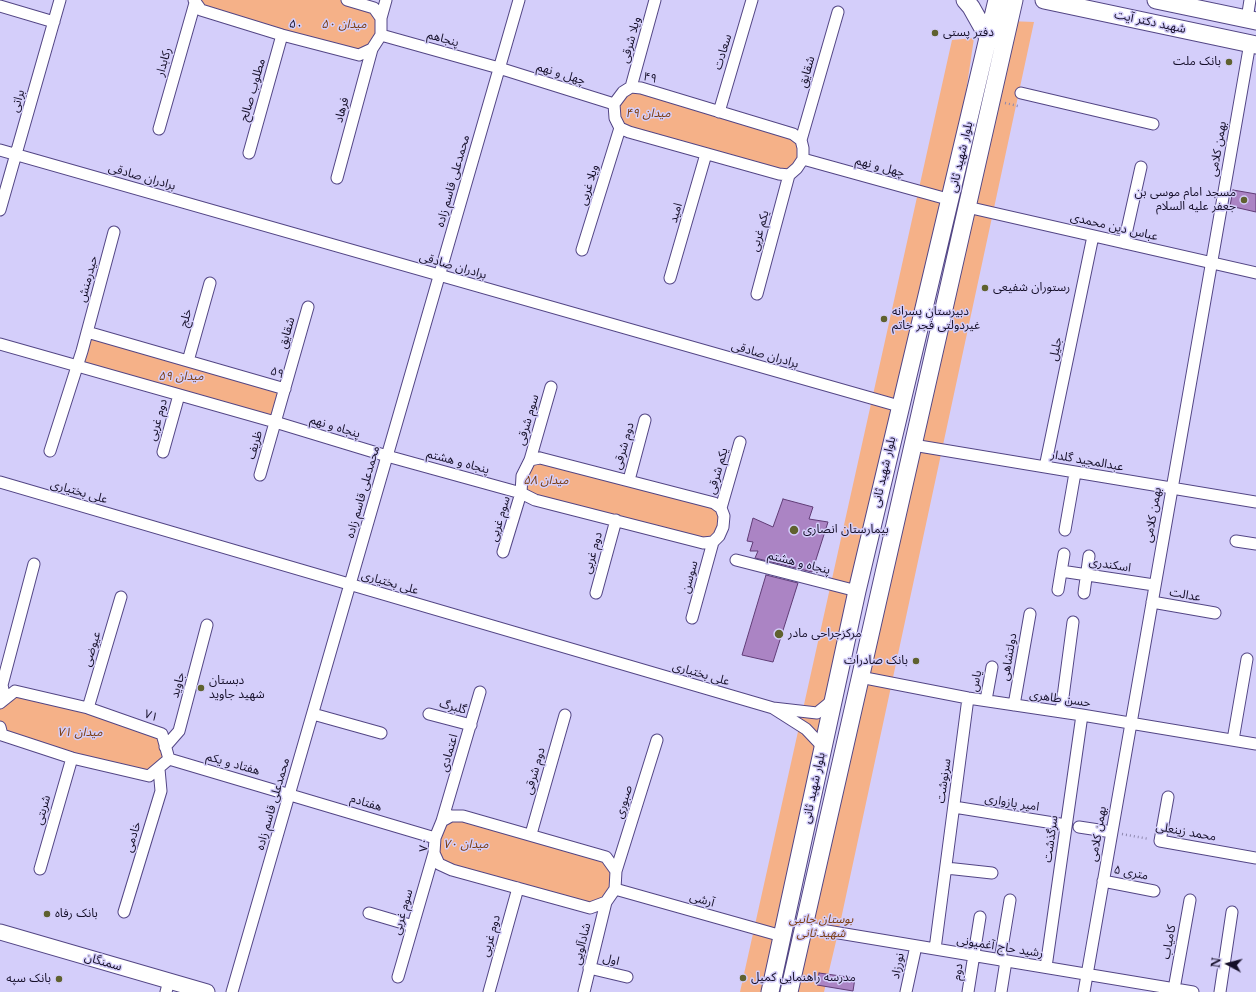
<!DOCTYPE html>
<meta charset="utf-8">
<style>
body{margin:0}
#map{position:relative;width:1256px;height:992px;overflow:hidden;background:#d4cefa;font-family:"Libre Baskerville",serif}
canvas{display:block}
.north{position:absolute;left:1208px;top:944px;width:40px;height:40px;-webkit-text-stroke:3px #d4cefa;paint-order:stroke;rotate:277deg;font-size:11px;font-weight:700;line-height:16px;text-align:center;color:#150f29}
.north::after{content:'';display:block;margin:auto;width:14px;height:18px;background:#150f29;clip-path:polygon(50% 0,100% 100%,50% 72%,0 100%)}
</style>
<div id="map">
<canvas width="1256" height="992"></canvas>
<div class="north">N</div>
</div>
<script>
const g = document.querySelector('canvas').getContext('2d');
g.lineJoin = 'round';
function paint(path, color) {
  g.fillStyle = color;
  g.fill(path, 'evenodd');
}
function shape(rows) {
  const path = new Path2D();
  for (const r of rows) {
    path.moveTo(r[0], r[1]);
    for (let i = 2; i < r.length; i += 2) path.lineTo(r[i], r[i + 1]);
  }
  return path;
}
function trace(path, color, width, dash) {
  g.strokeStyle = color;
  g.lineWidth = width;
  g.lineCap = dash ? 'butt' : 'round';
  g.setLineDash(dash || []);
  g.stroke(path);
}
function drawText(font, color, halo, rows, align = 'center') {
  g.font = font + ' "Libre Baskerville","Noto Sans Arabic",serif';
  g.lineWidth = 3;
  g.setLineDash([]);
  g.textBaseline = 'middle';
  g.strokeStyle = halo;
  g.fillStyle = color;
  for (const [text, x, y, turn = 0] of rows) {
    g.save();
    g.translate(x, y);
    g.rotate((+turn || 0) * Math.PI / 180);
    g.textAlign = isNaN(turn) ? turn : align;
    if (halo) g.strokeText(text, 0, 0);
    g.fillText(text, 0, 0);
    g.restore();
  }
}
paint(shape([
 [194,0,347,0,374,8,381,35,359,55,201,10],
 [1009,21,1034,22,838,933,824,992,789,992],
 [974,38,950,200,770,992,740,992,952,40],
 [631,87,793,134,803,148,789,175,637,135,615,118,623,92],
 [87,332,285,389,275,422,78,366],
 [530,460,714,503,724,516,713,542,529,497,522,476],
 [15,691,162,734,169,759,149,776,2,735,0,727,0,703],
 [451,816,606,857,615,889,590,908,439,864,436,837]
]), '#f5b188');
const building = shape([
 [1233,190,1256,194,1256,212,1230,206,1233,190],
 [783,499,813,507,809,519,828,522,812,572,755,558,758,551,750,551,753,542,747,541,753,518,773,527,783,499],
 [766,575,798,583,773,662,742,655,766,575],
 [819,973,855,978,853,991,817,985,819,973]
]);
paint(building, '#ab84c4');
trace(building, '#603c76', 1);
const street = shape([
 [194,0,201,10,282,35,359,55,372,49,381,35,381,18,386,0],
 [347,0,374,8,381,18],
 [0,6,54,22],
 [1247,19,1250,0],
 [381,35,499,68,614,104],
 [631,87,641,88,793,134,801,140,803,148,803,159,797,168,789,175,779,174,629,132,620,128,615,118,614,104,623,92,631,87],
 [631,87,655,0],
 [1021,93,1153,124],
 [719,112,752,0],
 [159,129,195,3],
 [801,140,838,12],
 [0,150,899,406],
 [249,153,282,35],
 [803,159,951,200],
 [337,178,372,49],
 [967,207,1256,273],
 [0,210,60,0],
 [1124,243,1141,167],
 [582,250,620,128],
 [670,278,706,154],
 [757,294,789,175],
 [87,332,285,389],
 [0,344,275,422,387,456,521,493,503,552],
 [188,361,210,283],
 [913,445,1256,502],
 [50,451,82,351,114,232],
 [163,452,179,395],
 [540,458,714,503,721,508,724,516,723,527,719,536,713,542,703,543,535,500,521,493,522,476,530,460,540,458],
 [530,460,551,387],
 [1045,467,1093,236],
 [260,475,308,307],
 [629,480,645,420],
 [0,482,773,708],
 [721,508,740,442],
 [1065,530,1075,473],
 [1236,541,1256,544],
 [736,560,857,591],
 [1061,571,1154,585],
 [1058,590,1064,554],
 [596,593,616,520],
 [1084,593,1089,556],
 [1152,602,1215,613],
 [692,618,713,542],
 [860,677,968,698,1082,715,1256,744],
 [5,699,2,685,34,564],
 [986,700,992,667],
 [0,703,15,691,88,708,162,734,169,759,149,776,72,758,2,735,0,727],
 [1014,705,1030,614],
 [88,708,121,597],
 [1061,712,1073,622],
 [313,714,381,733],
 [429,714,471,725],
 [1233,740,1247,659],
 [165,747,179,731,207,625],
 [823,747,806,729,773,708,817,713,833,700],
 [169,759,435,838],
 [1168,797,1160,841,1256,858],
 [954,807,1066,825],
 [451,816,463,816,606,857,616,871,615,889,606,902,590,908,452,870,439,864,434,853,435,838,442,821,451,816],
 [442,821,480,692],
 [1079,827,1112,832],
 [531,834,565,715],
 [946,868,992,873],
 [40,869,72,758],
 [616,871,657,740],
 [1103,881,1154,891],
 [615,889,782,936],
 [124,912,161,791,159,769],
 [369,913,413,926],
 [803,927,1193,992],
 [935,949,968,698],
 [1000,960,1010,900],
 [1046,967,1082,715],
 [589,968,627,977],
 [398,977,434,853],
 [1174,989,1190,900],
 [166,992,169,981],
 [232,992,519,0],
 [489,992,518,888],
 [584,992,606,902],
 [906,992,916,946],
 [968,992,980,917],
 [1001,992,1006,961],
 [1084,992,1250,43],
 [1220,992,1232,912]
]);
const secondary = shape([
 [0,932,207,992]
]);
const primary = shape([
 [965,0,971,7,989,39],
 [1044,0,1256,45],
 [1156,0,1256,21],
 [770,992,857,591,997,0],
 [789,992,1014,0]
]);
trace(street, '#534685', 13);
trace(secondary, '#534685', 17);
trace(primary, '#534685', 19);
trace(shape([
 [1005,103,1018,106,1019,104],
 [1122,834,1149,839]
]), '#8d87ad', 2.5, [1, 3]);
trace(street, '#fff', 11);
trace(secondary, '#fff', 15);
trace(primary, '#fff', 17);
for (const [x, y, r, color] of [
 [935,33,4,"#5f612f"],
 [1229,62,4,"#5f612f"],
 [1244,200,4,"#5f612f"],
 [985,288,4,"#5f612f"],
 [884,319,4,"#5f612f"],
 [794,530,5,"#5f612f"],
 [779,634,5,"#5f612f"],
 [916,661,4,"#5f612f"],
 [201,688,4,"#5f612f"],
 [47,914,4,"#5f612f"],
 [743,978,4,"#5f612f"],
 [59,979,4,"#5f612f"]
]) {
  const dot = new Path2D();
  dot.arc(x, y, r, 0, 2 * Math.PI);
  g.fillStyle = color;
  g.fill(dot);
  trace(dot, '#d4cefa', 1.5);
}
drawText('12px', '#150f29', '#d4cefa', [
 ["شهید دکتر آیت",1150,22,12],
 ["۵۰",296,25,14],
 ["پنجاهم",443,39,15],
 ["ویلا شرقی",631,40,-75],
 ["سعادت",723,52,-73],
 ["رکابدار",164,62,-74],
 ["شقایق",807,72,-74],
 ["چهل و نهم",561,74,17],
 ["۴۹",650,78,14],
 ["مطلوب صالح",253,90,-74],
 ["براتی",18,101,-74],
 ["فرهاد",342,110,-75],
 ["بهمن کلامی",1218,149,-80],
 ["بلوار شهید ثانی",961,157,-77],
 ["چهل و نهم",880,167,15],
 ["برادران صادقی",142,177,16],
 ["محمدعلی قاسم زاده",453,181,-74],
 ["ویلا غربی",589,185,-73],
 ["امید",676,213,-74],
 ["عباس دین محمدی",1114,227,13],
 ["یکم غربی",760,231,-75],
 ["برادران صادقی",453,266,16],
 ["حیدرمنش",88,279,-75],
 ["خلج",186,318,-74],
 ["شقایق",287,333,-74],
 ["جلیل",1056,349,-78],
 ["برادران صادقی",765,355,16],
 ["۵۹",277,373,18],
 ["دوم غربی",158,420,-74],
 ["سوم شرقی",528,420,-74],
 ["پنجاه و نهم",335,427,17],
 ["ظریف",255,445,-74],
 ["دوم شرقی",624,446,-74],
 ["عبدالمجید گلدار",1087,461,10],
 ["پنجاه و هشتم",458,462,15],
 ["یکم شرقی",718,471,-74],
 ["بلوار شهید ثانی",884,472,-77],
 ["علی بختیاری",79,492,16],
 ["محمدعلی قاسم زاده",363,492,-74],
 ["بهمن کلامی",1153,515,-80],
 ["سوم غربی",500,519,-73],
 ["دوم غربی",593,553,-74],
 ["پنجاه و هشتم",799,563,14],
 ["اسکندری",1110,565,9],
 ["سوسن",690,577,-75],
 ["علی بختیاری",390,583,16],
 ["عدالت",1185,595,10],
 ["عیوضی",92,649,-73],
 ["دولتشاهی",1009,657,-80],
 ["علی بختیاری",701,674,16],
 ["یاس",976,681,-79],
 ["جاوید",178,685,-75],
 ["حسن طاهری",1060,699,8],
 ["گلبرگ",453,707,15],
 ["۷۱",151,716,19],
 ["اعتمادی",449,753,-74],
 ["هفتاد و یکم",233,764,16],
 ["دوم شرقی",535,771,-74],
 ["سرنوشت",944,781,-82],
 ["بلوار شهید ثانی",814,788,-78],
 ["صبوری",624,802,-73],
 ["هفتادم",366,803,17],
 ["امیر پازواری",1012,803,9],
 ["محمدعلی قاسم زاده",273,804,-74],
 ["شربتی",43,810,-74],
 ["محمد زینعلی",1186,832,10],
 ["بهمن کلامی",1098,834,-80],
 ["خادمی",133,837,-73],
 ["سرگذشت",1051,839,-82],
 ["۷۰",424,845,-88],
 ["۵ متری",1131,873,11],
 ["آرشی",702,900,16],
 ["سوم غربی",403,912,-74],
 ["دوم غربی",491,936,-74],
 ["کامیاب",1169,942,-80],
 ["شادآلویی",582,944,-76],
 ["رشید حاج آغمیونی",1000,947,9],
 ["اول",611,960,14],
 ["سمنگان",103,962,16],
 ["نورزاد",898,966,-79],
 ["دوم",958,972,-83]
]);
drawText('italic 12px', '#7b3d10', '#d4cefa', [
 ["میدان ۵۰",344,25],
 ["میدان ۴۹",648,114],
 ["میدان ۵۹",181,377],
 ["میدان ۵۸",546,481],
 ["میدان ۷۱",80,733],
 ["میدان ۷۰",466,845],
 ["بوستان جانبی",821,920],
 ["شهید ثانی",821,934]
]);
drawText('12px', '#150f29', '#d4cefa', [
 ["دفتر پستی",943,33],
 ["بانک ملت",1221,62,"right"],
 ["مسجد امام موسی بن",1236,193,"right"],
 ["جعفر علیه السلام",1236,207,"right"],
 ["رستوران شفیعی",993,288],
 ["دبیرستان پسرانه",892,312],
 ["غیردولتی فجر خاتم",892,326],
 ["بیمارستان انصاری",803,530],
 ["مرکزجراحی مادر",788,634],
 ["بانک صادرات",908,661,"right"],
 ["دبستان",209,681],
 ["شهید جاوید",209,695],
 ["بانک رفاه",55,914],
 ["مدرسه راهنمایی کمیل",751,978],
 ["بانک سپه",51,979,"right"]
], 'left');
</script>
